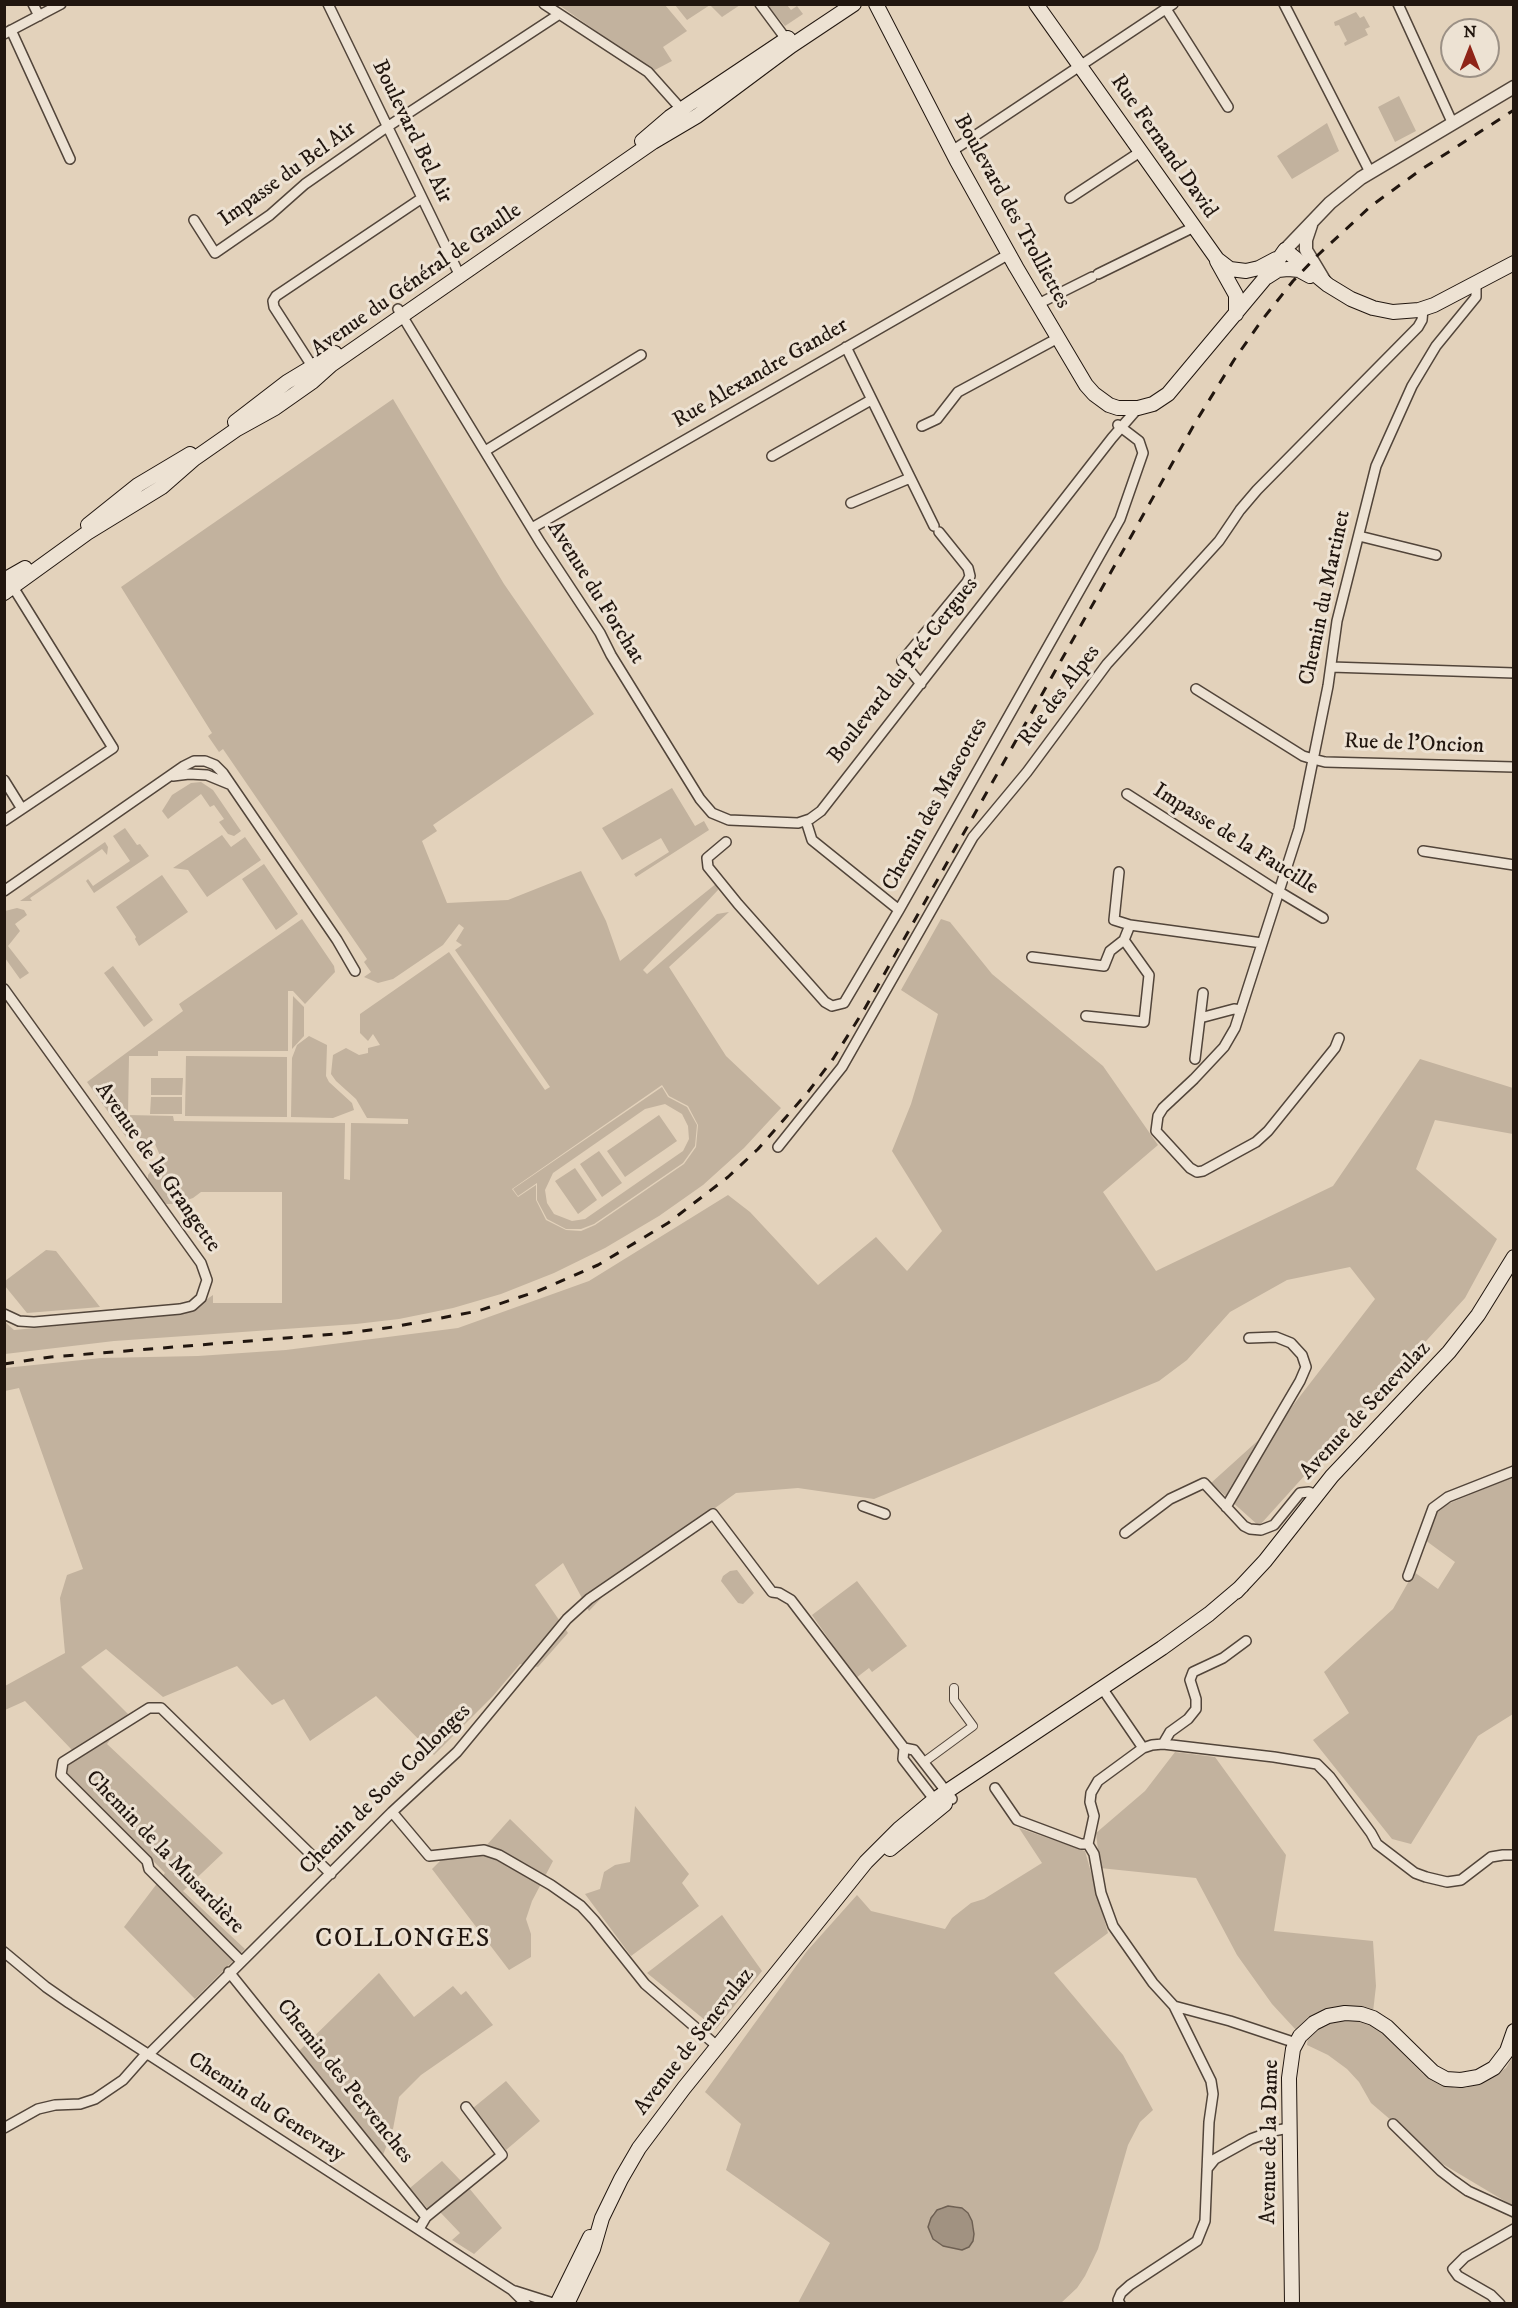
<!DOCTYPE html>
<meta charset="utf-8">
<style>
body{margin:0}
#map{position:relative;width:1518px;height:2308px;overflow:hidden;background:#e3d2bb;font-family:"IM FELL DW Pica",serif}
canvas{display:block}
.frame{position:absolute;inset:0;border:6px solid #21160f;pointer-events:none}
.north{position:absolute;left:1440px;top:18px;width:60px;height:60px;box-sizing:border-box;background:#ede2d3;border:2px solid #9b9085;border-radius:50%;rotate:0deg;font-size:16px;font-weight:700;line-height:24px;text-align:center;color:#21160f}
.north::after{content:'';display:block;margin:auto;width:21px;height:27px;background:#8f2418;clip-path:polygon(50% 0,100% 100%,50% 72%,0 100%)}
</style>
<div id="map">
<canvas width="1518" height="2308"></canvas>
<div class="frame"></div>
<div class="north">N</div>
</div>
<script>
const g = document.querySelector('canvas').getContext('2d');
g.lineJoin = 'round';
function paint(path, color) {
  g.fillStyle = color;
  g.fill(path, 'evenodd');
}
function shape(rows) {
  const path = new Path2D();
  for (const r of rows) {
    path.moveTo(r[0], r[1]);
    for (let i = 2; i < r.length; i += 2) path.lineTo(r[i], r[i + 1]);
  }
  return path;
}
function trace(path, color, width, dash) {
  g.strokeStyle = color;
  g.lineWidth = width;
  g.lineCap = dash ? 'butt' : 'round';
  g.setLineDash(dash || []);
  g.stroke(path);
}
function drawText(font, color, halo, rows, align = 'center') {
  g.font = font + ' "IM FELL DW Pica",serif';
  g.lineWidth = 6;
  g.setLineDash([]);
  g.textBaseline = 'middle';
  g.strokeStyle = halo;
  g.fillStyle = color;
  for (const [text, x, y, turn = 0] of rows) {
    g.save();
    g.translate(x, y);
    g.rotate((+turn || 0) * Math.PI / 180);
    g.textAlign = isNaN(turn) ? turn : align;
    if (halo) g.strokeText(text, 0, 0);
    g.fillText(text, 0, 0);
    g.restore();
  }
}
paint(shape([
 [559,5,665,5,687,31,663,47,672,61,653,71],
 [675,5,674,5,740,5,722,17,710,5,687,20],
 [767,5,787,5,791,10,797,6,803,14,785,26],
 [1356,12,1360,18,1364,16,1370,27,1365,29,1368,35,1345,46,1344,43,1347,41,1339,25,1335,26,1334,22],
 [1399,96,1416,131,1395,142,1378,107],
 [1327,123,1339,151,1292,179,1277,156],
 [393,399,504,584,594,714,433,825,437,831,422,841,447,903,508,900,581,871,606,921,620,961,717,883,718,890,643,970,647,974,717,914,729,912,669,967,726,1056,781,1108,744,1148,703,1185,659,1216,605,1248,554,1273,501,1294,453,1308,399,1319,356,1324,114,1341,5,1354,4,1321,14,1330,172,1315,190,1311,213,1295,213,1303,282,1303,282,1192,201,1192,193,1198,176,1204,166,1204,148,1181,148,1175,157,1163,162,1160,155,1144,131,1134,126,1137,87,1082,183,1011,179,1004,302,919,334,966,335,972,305,1004,293,991,288,991,288,1051,158,1051,158,1056,129,1056,128,1115,173,1116,174,1121,345,1123,344,1179,350,1180,351,1123,408,1124,408,1119,367,1118,356,1099,336,1081,331,1074,333,1055,346,1048,359,1055,368,1053,368,1048,380,1045,373,1034,368,1041,360,1033,360,1014,449,952,545,1090,550,1087,455,950,462,945,456,941,464,928,459,924,443,945,393,979,378,983,364,977,371,972,364,962,367,959,223,749,219,752,208,736,212,733,121,587],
 [662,1085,669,1096,688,1106,698,1125,696,1147,684,1164,595,1225,581,1231,566,1230,546,1220,536,1200,536,1185,518,1197,512,1189],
 [201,782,213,790,241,831,234,836,228,834,219,822,224,819,214,805,210,807,201,794,168,819,162,811,172,795,191,783],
 [672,788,695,826,704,821,709,830,636,877,634,874,669,852,661,838,622,860,602,828],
 [125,828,137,845,140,844,149,856,94,893,86,881,88,879,93,886,130,861,113,836],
 [222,835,231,847,245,837,261,860,207,897,188,870,173,868],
 [105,842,108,847,107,855,102,849,30,898,32,901,20,901],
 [264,864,298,914,276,930,242,879],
 [162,875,188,912,139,946,135,939,136,937,116,907],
 [17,908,24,910,27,915,15,924,20,931,8,946,29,973,20,979,5,958,5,911],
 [941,919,950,922,992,974,1103,1066,1158,1145,1103,1192,1156,1271,1333,1186,1420,1059,1513,1088,1513,1134,1435,1120,1416,1169,1497,1239,1465,1298,1259,1526,1211,1483,1284,1417,1375,1299,1350,1267,1287,1280,1230,1312,1187,1360,1159,1381,874,1499,798,1488,736,1493,628,1570,589,1611,563,1563,535,1585,568,1633,538,1667,520,1664,493,1696,434,1755,376,1696,310,1741,284,1699,272,1705,237,1666,163,1697,106,1649,81,1667,128,1714,107,1744,223,1853,183,1891,245,1949,195,1999,124,1927,165,1873,67,1773,72,1750,25,1701,5,1710,5,1686,65,1653,60,1598,67,1575,83,1569,19,1388,5,1391,5,1368,101,1358,198,1356,286,1350,458,1328,589,1281,728,1195,750,1212,818,1285,876,1237,907,1271,942,1231,892,1151,911,1104,938,1014,901,990],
 [113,966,153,1020,144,1027,104,973],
 [293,996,304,1007,304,1036,292,1049],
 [309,1036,327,1045,326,1076,329,1082,352,1103,354,1110,333,1118,291,1117,292,1058,297,1045],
 [186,1056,287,1057,287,1117,185,1116],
 [151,1078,183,1078,182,1095,151,1095],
 [662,1087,668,1097,687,1107,697,1125,695,1146,683,1163,594,1224,581,1229,566,1229,547,1219,537,1200,537,1183,518,1196,513,1189],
 [665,1104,682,1114,688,1126,689,1139,683,1151,585,1219,572,1221,554,1214,547,1203,545,1190,553,1173,645,1109],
 [151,1097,182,1097,182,1114,150,1114],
 [659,1115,677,1141,625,1177,607,1151],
 [599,1151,622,1183,602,1197,580,1164],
 [575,1168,597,1200,578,1214,555,1181],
 [46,1250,56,1251,100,1307,27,1313,5,1286,5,1281],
 [1513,1477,1513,1714,1478,1736,1411,1844,1392,1839,1313,1740,1349,1713,1324,1672,1393,1609,1414,1572,1438,1589,1455,1562,1425,1540,1432,1518,1443,1506],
 [737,1570,754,1593,743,1604,738,1603,721,1581,723,1576,730,1571],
 [857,1581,907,1646,872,1672,869,1668,856,1678,812,1615],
 [1175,1752,1215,1757,1286,1855,1274,1931,1373,1941,1376,1986,1373,2012,1332,2009,1318,2013,1306,2020,1296,2030,1272,2004,1237,1955,1196,1878,1100,1868,1096,1833,1145,1791],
 [635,1806,689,1874,682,1883,699,1906,631,1956,585,1894,600,1889,604,1872,615,1865,630,1862],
 [510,1819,553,1861,532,1901,526,1919,531,1934,531,1957,509,1970,432,1869,441,1860,476,1857],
 [1019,1828,1085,1851,1108,1933,1054,1973,1123,2055,1153,2110,1140,2122,1128,2145,1098,2249,1085,2276,1077,2288,1061,2303,798,2303,830,2243,726,2170,741,2124,705,2092,807,1951,857,1895,871,1911,945,1929,952,1918,971,1903,984,1899,1042,1863],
 [954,2206,962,2208,973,2225,974,2234,969,2247,962,2250,955,2248,928,2227,933,2213,937,2210,942,2207],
 [722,1915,762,1971,716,2029,647,1973],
 [379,1973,414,2017,453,1986,461,1995,466,1991,493,2025,421,2075,399,2097,393,2129,383,2155,299,2051],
 [1340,2019,1366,2022,1377,2028,1423,2074,1434,2081,1455,2088,1466,2088,1486,2080,1506,2068,1513,2056,1513,2206,1441,2163,1371,2103,1359,2082,1347,2069,1328,2055,1307,2045,1308,2036,1319,2027],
 [506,2081,540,2121,506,2150,473,2108],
 [442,2161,461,2181,428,2209,410,2188],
 [469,2188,502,2228,474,2254,452,2240,460,2233,440,2212]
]), '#c2b29e');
const water = shape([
 [948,2206,962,2208,968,2213,972,2221,974,2234,973,2241,969,2247,962,2250,943,2246,933,2239,928,2227,931,2218,937,2210,948,2206]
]);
paint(water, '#a19281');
trace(water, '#6e6053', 1.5);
const pedestrian = shape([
 [924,1762,973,1726,954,1700,954,1688]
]);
const minor = shape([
 [33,4,39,16],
 [328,4,460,276],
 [544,4,648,72,681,109],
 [760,4,786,39],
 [1284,4,1370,172],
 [1398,4,1452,122],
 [1166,9,1228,107],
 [11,30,70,159],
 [4,34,61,4],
 [952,151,1173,4],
 [1070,198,1140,152],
 [194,220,215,253,270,215,305,184,381,131,558,15],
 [1098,274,1194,227],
 [1038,304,1092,277],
 [398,309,540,542,600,633,611,655,700,799,712,813,729,820,798,823,810,819,821,811,1112,438,1138,408],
 [846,347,934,526],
 [312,366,274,307,273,301,276,296,422,198],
 [922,426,937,419,958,392,1058,338],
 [485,451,641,355],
 [772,456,871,400],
 [851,503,910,478],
 [532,528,1009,254],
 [1359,536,1436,555],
 [1331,667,1514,673],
 [921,684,902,661,967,582,970,576,968,568,939,532],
 [1196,689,1303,756,1313,759,1325,762,1514,767],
 [173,776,189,774,207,775,229,784],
 [4,780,22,809],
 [1127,794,1278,891,1323,918],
 [4,821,113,748,13,587],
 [806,821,812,840,899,910],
 [726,842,707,858,708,867,738,904,825,1002,832,1006,844,1003,899,910,1120,519,1143,453,1139,441,1118,425],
 [1423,851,1514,865],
 [1119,872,1114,920,1130,925],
 [4,891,184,766,194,761,205,761,215,765,223,773,337,940,355,971],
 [1032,957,1104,966,1110,951,1124,940,1130,925,1262,943],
 [4,989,201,1263,207,1280,201,1298,192,1306,180,1309,34,1322,19,1321,4,1314],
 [1086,1016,1144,1022,1149,975,1124,940],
 [1200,1018,1203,993],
 [1339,1038,1335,1048,1268,1131,1256,1142,1203,1171,1197,1172,1190,1168,1156,1131,1158,1116,1163,1108,1194,1079,1224,1047,1235,1028,1299,829,1328,686,1337,621,1376,466,1412,386,1436,346,1476,297,1476,283],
 [1195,1059,1200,1018,1234,1009,1241,1010],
 [778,1147,842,1067,973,837,1027,772,1107,664,1219,541,1240,510,1257,490,1418,327,1422,320,1423,309],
 [863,1506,885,1514],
 [1226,1507,1300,1381,1306,1367,1302,1355,1291,1343,1276,1337,1249,1338],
 [1125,1533,1170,1499,1204,1483,1244,1526,1250,1529,1261,1530,1274,1525,1300,1493,1309,1492,1317,1495],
 [1408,1576,1433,1508,1448,1497,1514,1471],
 [1102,1688,1143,1748],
 [1163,1744,1170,1732,1188,1719,1196,1709,1196,1699,1190,1680,1193,1672,1223,1658,1246,1641],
 [904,1748,903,1759,937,1803],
 [995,1788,1017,1820,1081,1844,1088,1844],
 [392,1812,429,1856,484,1850,499,1855,551,1885,581,1906,594,1920,645,1984,717,2046],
 [1088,1844,1094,1816,1090,1802,1091,1793,1098,1781,1143,1748,1152,1745,1163,1744,1274,1757,1317,1764,1330,1777,1371,1833,1377,1844,1415,1873,1426,1877,1447,1882,1461,1880,1491,1857,1503,1855,1514,1855],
 [1088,1844,1094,1854,1101,1893,1113,1926,1153,1983,1174,2006,1230,2021,1296,2043],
 [4,1952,46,1987,69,2003,512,2290,526,2304],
 [241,1961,149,1869,147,1861,61,1775,63,1762,149,1708,161,1708,331,1874],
 [229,1972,426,2217,419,2229],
 [148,2055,392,1812,457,1752,567,1619,589,1599,713,1514,772,1592,779,1593,791,1600,904,1748,914,1750,952,1799],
 [1393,2124,1441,2171,1454,2181,1468,2191,1514,2212],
 [4,2128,38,2109,55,2105,80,2104,95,2099,123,2080,146,2054],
 [1207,2169,1215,2159,1251,2139,1273,2131,1289,2128],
 [426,2217,502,2155,466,2107],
 [515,2291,556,2304],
 [1120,2304,1118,2300,1121,2293,1130,2285,1197,2241,1205,2221,1209,2122,1213,2094,1211,2081,1174,2006],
 [1500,2304,1491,2295,1458,2276,1453,2269,1465,2257,1514,2229]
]);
const tertiary = shape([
 [1311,225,1306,240,1306,250,1324,280],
 [1285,250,1330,203,1361,178,1514,87]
]);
const secondary = shape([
 [876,4,957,161,1016,267,1086,385,1094,394,1109,405,1118,408,1138,408,1153,404,1168,394,1266,277,1285,250,1328,285,1351,299,1373,308,1393,312,1419,310,1434,305,1514,263],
 [1036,4,1217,259,1230,269,1246,271,1259,268,1276,259],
 [642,141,670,117,788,38],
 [1217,261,1236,295,1236,314],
 [1267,277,1278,270,1288,269,1299,270,1310,276],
 [235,422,287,382,335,353],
 [88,525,138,485,190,454],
 [4,580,25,568],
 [4,593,87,533,162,487,194,459,237,429,275,408,312,382,331,365,653,142,697,116,791,46,854,4],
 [1236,1592,1265,1561,1332,1476,1449,1352,1478,1315,1514,1257],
 [890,1849,945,1804],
 [557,2304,590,2237],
 [567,2304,593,2249,602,2218,621,2179,639,2148,684,2088,866,1862,899,1829,934,1800,1162,1648,1209,1614,1242,1586],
 [1292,2304,1289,2078,1293,2049,1300,2036,1314,2023,1328,2016,1345,2013,1361,2014,1373,2018,1387,2027,1433,2072,1446,2079,1461,2080,1478,2077,1494,2068,1507,2051,1514,2031]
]);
trace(pedestrian, '#52453a', 10);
trace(minor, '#52453a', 12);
trace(tertiary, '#52453a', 15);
trace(secondary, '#21160f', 16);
trace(pedestrian, '#ede2d3', 8);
trace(minor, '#ede2d3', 9);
trace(tertiary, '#ede2d3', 12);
trace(secondary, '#ede2d3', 14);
trace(shape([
 [4,1364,51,1357,347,1333,393,1327,478,1311,538,1291,598,1265,668,1223,728,1177,758,1149,808,1092,833,1059,864,1010,1195,423,1234,360,1262,320,1293,281,1318,255,1371,206,1422,169,1514,110]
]), '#21160f', 3, [10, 10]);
drawText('22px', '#21160f', '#ede2d3', [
 ["Boulevard Bel Air",411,132,64],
 ["Rue Fernand David",1163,147,55],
 ["Impasse du Bel Air",288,175,-36],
 ["Boulevard des Trolliettes",1011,212,61],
 ["Avenue du Général de Gaulle",417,281,-35],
 ["Rue Alexandre Gander",761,374,-30],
 ["Avenue du Forchat",595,593,58],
 ["Chemin du Martinet",1326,598,-78],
 ["Boulevard du Pré-Cergues",904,671,-52],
 ["Rue des Alpes",1060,696,-53],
 ["Rue de l'Oncion",1414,745,2],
 ["Chemin des Mascottes",936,805,-61],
 ["Impasse de la Faucille",1235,840,32],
 ["Avenue de la Grangette",157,1168,55],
 ["Avenue de Senevulaz",1366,1411,-47],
 ["Chemin de Sous Collonges",386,1790,-45],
 ["Chemin de la Musardière",164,1853,46],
 ["Avenue de Senevulaz",695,2042,-52],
 ["Chemin des Pervenches",344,2082,51],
 ["Chemin du Genevray",266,2108,33],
 ["Avenue de la Dame",1271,2142,-89]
]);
g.letterSpacing = '1.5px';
drawText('26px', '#21160f', '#ede2d3', [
 ["COLLONGES",403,1941]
]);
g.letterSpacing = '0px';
</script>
